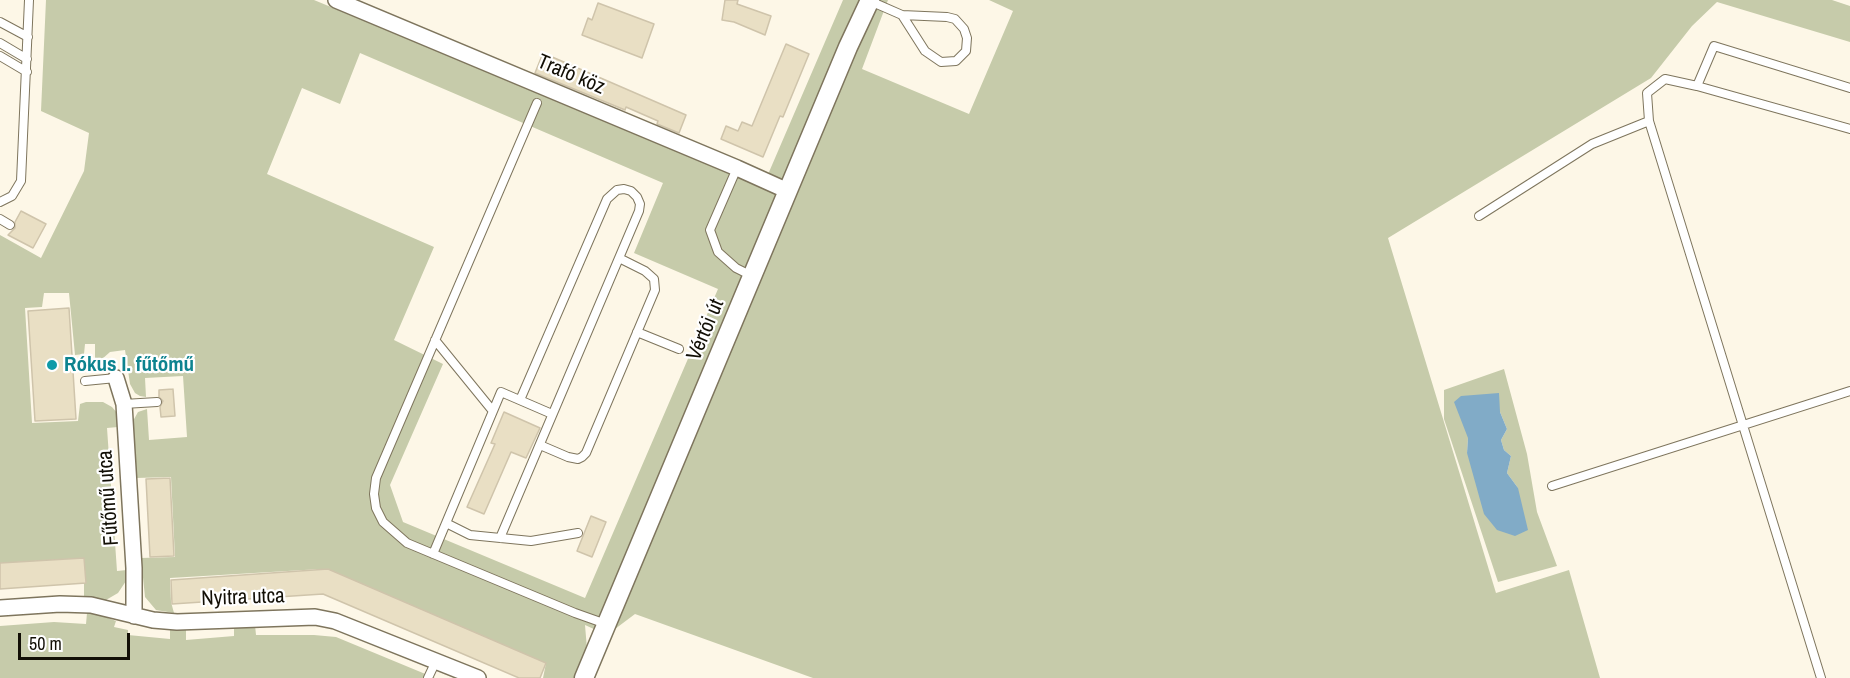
<!DOCTYPE html>
<meta charset="utf-8">
<style>
body{margin:0}
#map{position:relative;width:1850px;height:678px;overflow:hidden;background:#fdf7e7;font-family:"Archivo Narrow",sans-serif}
canvas{display:block}
.scale{position:absolute;left:18px;top:633px;width:112px;height:27px;box-sizing:border-box;border:3px solid #120f06;border-top:0;padding-left:8px;font-size:18px;line-height:21px;white-space:nowrap;color:#120f06;-webkit-text-stroke:4px #fff;paint-order:stroke}
</style>
<div id="map">
<canvas width="1850" height="678"></canvas>
<div class="scale">50 m</div>
</div>
<script>
const g = document.querySelector('canvas').getContext('2d');
g.lineJoin = 'round';
function paint(path, color) {
  g.fillStyle = color;
  g.fill(path, 'evenodd');
}
function shape(rows) {
  const path = new Path2D();
  for (const r of rows) {
    path.moveTo(r[0], r[1]);
    for (let i = 2; i < r.length; i += 2) path.lineTo(r[i], r[i + 1]);
  }
  return path;
}
function trace(path, color, width, dash) {
  g.strokeStyle = color;
  g.lineWidth = width;
  g.lineCap = dash ? 'butt' : 'round';
  g.setLineDash(dash || []);
  g.stroke(path);
}
function drawText(font, color, halo, rows, align = 'center') {
  g.font = font + ' "Archivo Narrow",sans-serif';
  g.lineWidth = 4.5;
  g.setLineDash([]);
  g.textBaseline = 'middle';
  g.strokeStyle = halo;
  g.fillStyle = color;
  for (const [text, x, y, turn = 0] of rows) {
    g.save();
    g.translate(x, y);
    g.rotate((+turn || 0) * Math.PI / 180);
    g.textAlign = isNaN(turn) ? turn : align;
    if (halo) g.strokeText(text, 0, 0);
    g.fillText(text, 0, 0);
    g.restore();
  }
}
paint(shape([
 [46,0,314,0,763,186,843,0,888,0,862,69,969,114,1013,11,989,0,1832,0,1850,6,1850,42,1717,2,1692,26,1651,78,1388,238,1496,593,1569,570,1600,678,813,678,635,614,607,635,585,625,587,649,575,678,543,678,546,663,332,571,321,569,170,578,171,602,174,613,156,610,145,597,141,558,175,557,171,477,136,478,133,421,138,412,147,409,149,440,187,437,183,376,145,378,146,397,140,396,135,393,130,384,125,350,110,352,101,360,95,362,95,344,85,344,84,354,75,355,69,293,44,293,42,307,25,308,32,423,78,421,80,404,86,402,103,402,112,407,118,414,118,427,107,428,117,571,127,570,126,581,118,593,106,600,98,601,84,597,84,558,0,563,0,235,41,258,84,171,89,133,41,111],
 [360,53,663,183,634,253,718,289,585,598,403,522,390,485,443,364,394,340,434,247,267,174,302,88,340,104],
 [1504,369,1527,454,1537,512,1557,566,1498,582,1444,419,1444,390],
 [1500,412,1507,429,1501,440,1504,450,1511,456,1507,473,1518,488,1467,453,1468,438],
 [87,613,95,613,116,621,114,627,128,630,128,635,170,639,170,628,186,628,186,640,234,636,234,625,255,625,256,635,314,635,336,637,435,678,0,678,0,626,54,622,86,624]
]), '#c6cbaa');
paint(shape([
 [1499,393,1500,412,1507,429,1501,440,1504,450,1511,456,1507,473,1518,488,1528,530,1515,536,1497,530,1484,514,1467,453,1468,438,1454,402,1461,396]
]), '#81abc7');
const building = shape([
 [725,0,738,0,737,4,771,16,765,35,734,22,722,20,725,0],
 [598,3,654,24,642,58,582,35,588,18,592,20,598,3],
 [786,44,809,54,783,117,780,116,763,157,721,139,726,126,738,131,742,122,752,126,786,44],
 [543,53,686,115,679,133,657,124,658,121,626,107,625,110,535,73,543,53],
 [21,211,46,224,33,248,8,235,15,228,15,222,21,211],
 [69,308,76,419,35,421,28,311,69,308],
 [173,389,175,416,161,417,160,407,163,401,159,397,159,390,173,389],
 [504,412,540,428,526,458,511,452,484,514,467,507,495,444,491,443,504,412],
 [170,478,174,556,150,557,146,479,170,478],
 [591,516,606,522,592,557,577,551,591,516],
 [84,558,86,583,0,589,0,563,84,558],
 [328,569,546,663,540,678,519,678,323,594,172,604,171,580,328,569]
]);
paint(building, '#e9dfc4');
trace(building, '#cfc4ab', 1.5);
const service = shape([
 [870,1,902,15,947,17,955,19,964,29,967,38,966,51,956,61,941,62,925,51,902,15],
 [0,22,28,37],
 [0,43,27,59],
 [0,56,27,72],
 [1697,86,1665,79,1647,93,1649,121,1821,678],
 [1850,88,1714,46,1697,86,1850,129],
 [537,103,376,478,374,494,376,508,383,522,407,543,575,613,606,624],
 [737,168,710,230,718,252,736,268,752,276],
 [0,202,12,196,21,181,29,0],
 [1479,216,1592,144,1649,121],
 [0,219,10,225],
 [637,332,679,349],
 [435,340,492,410],
 [85,381,116,378],
 [124,404,157,402],
 [540,445,568,457,578,459,582,457,586,453,655,290,654,279,645,271,619,258],
 [1552,486,1850,391],
 [446,523,470,535,531,541,578,533],
 [500,538,639,211,640,204,637,197,631,191,624,189,617,190,607,199,520,400],
 [433,554,501,392,552,414],
 [428,678,436,661]
]);
const minor = shape([
 [336,0,737,168,788,191],
 [116,378,124,404,134,568,134,616],
 [0,608,60,604,91,605,153,620,177,622,315,617,335,621,478,678]
]);
const tertiary = shape([
 [584,678,848,47,870,0]
]);
trace(service, '#7e755d', 10);
trace(minor, '#7e755d', 18);
trace(tertiary, '#7e755d', 21);
trace(service, '#fff', 8);
trace(minor, '#fff', 15);
trace(tertiary, '#fff', 18);
for (const [x, y, r, color] of [
 [52,365,6,"#0f9aa8"]
]) {
  const dot = new Path2D();
  dot.arc(x, y, r, 0, 2 * Math.PI);
  g.fillStyle = color;
  g.fill(dot);
  trace(dot, '#fff', 2);
}
drawText('21px', '#120f06', '#fff', [
 ["Trafó köz",571,75,23],
 ["Vértói út",706,330,-67],
 ["Fűtőmű utca",109,498,-94],
 ["Nyitra utca",243,598,-2]
]);
drawText('bold 21px', '#0d838f', '#fff', [
 ["Rókus I. fűtőmű",64,365]
], 'left');
</script>
